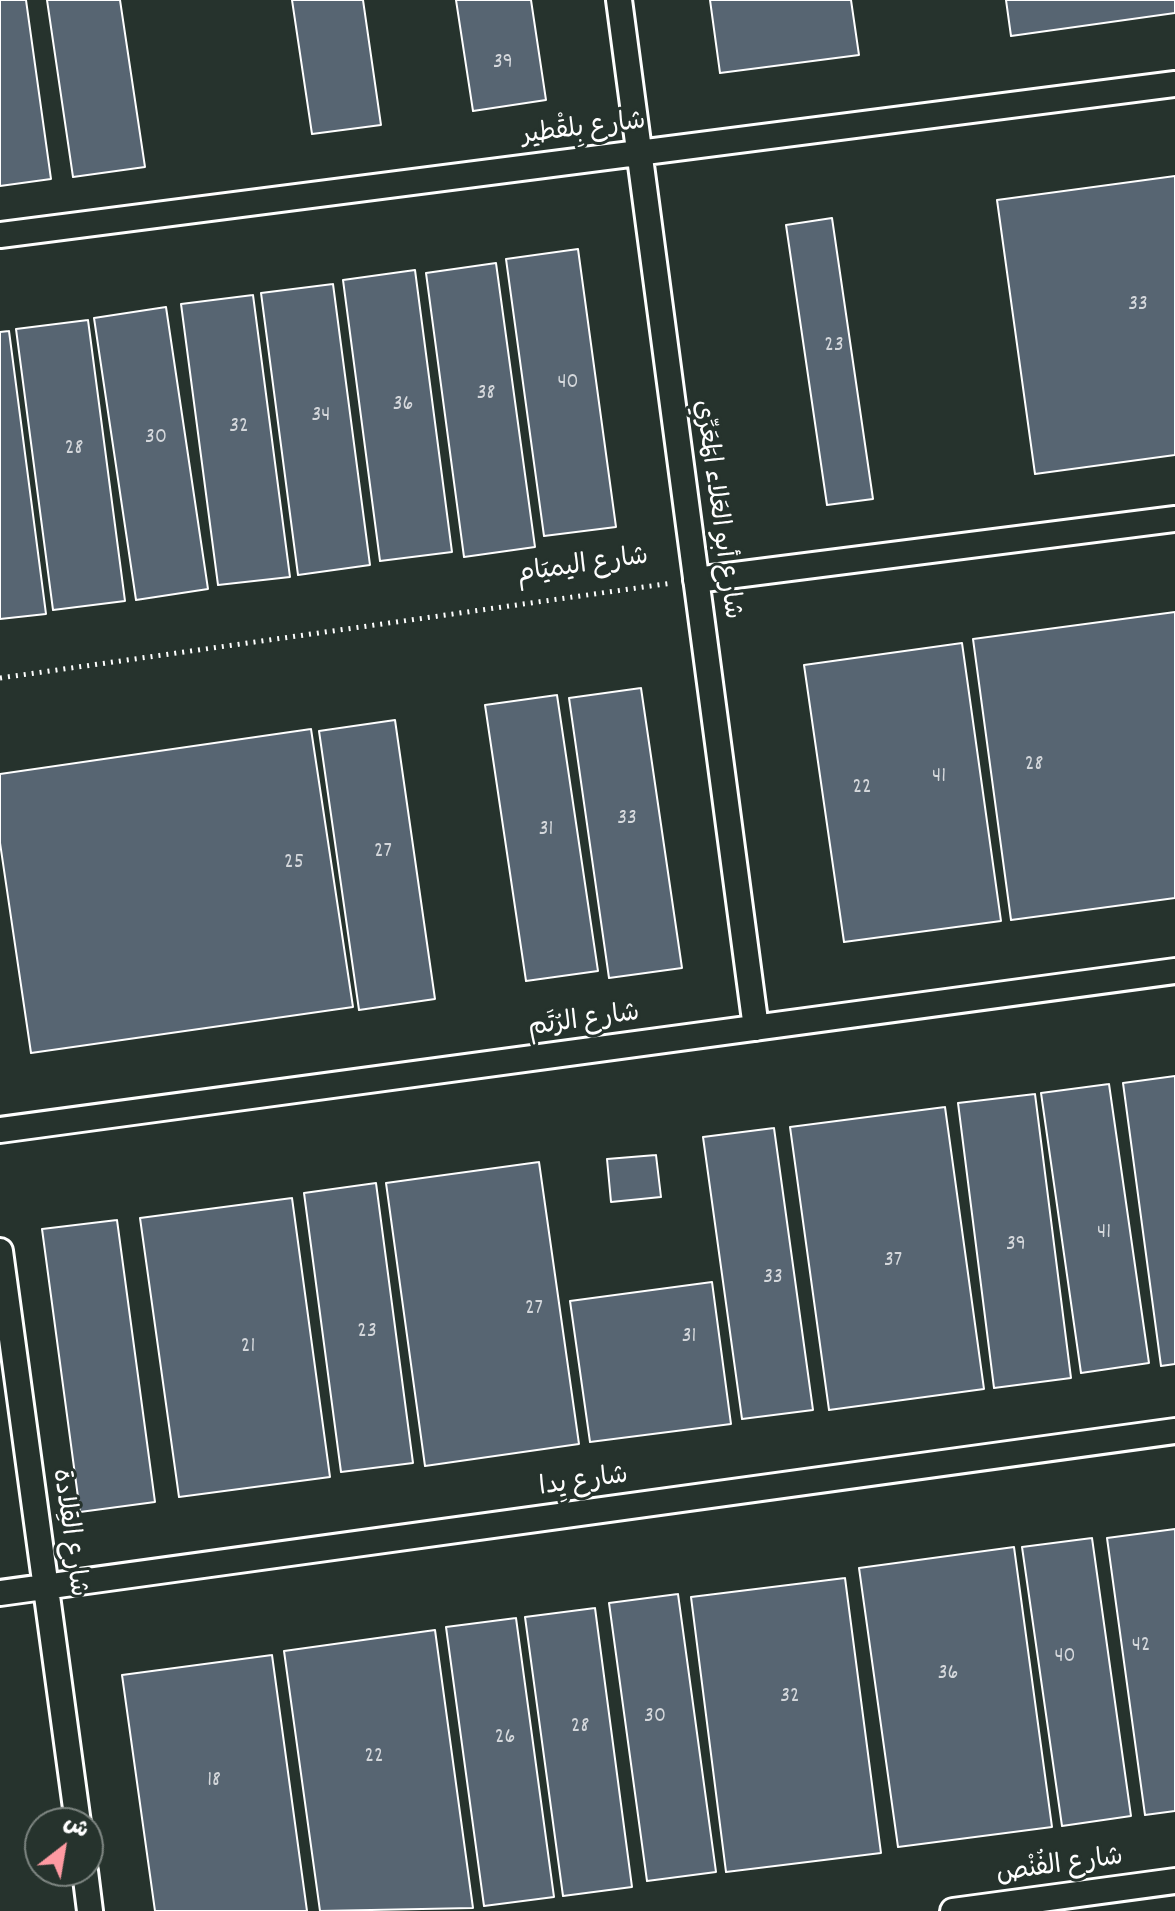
<!DOCTYPE html>
<meta charset="utf-8">
<style>
body{margin:0}
#map{position:relative;width:1175px;height:1911px;overflow:hidden;background:#26332d;font-family:Dekko,"Playpen Sans Arabic",sans-serif}
canvas{display:block}
.north{position:absolute;left:24px;top:1807px;width:80px;height:80px;box-sizing:border-box;background:#26332d;border:2px solid #7d8581;border-radius:50%;rotate:31deg;font-size:22px;font-weight:700;line-height:32px;text-align:center;color:#fff}
.north::after{content:'';display:block;margin:auto;width:28px;height:36px;background:#ff9aa2;clip-path:polygon(50% 0,100% 100%,50% 72%,0 100%)}
</style>
<div id="map">
<canvas width="1175" height="1911"></canvas>
<div class="north">ش</div>
</div>
<script>
const g = document.querySelector('canvas').getContext('2d');
g.lineJoin = 'round';
function paint(path, color) {
  g.fillStyle = color;
  g.fill(path, 'evenodd');
}
function shape(rows) {
  const path = new Path2D();
  for (const r of rows) {
    path.moveTo(r[0], r[1]);
    for (let i = 2; i < r.length; i += 2) path.lineTo(r[i], r[i + 1]);
  }
  return path;
}
function trace(path, color, width, dash) {
  g.strokeStyle = color;
  g.lineWidth = width;
  g.lineCap = dash ? 'butt' : 'round';
  g.setLineDash(dash || []);
  g.stroke(path);
}
function drawText(font, color, halo, rows, align = 'center') {
  g.font = font + ' Dekko,"Playpen Sans Arabic",sans-serif';
  g.lineWidth = 6;
  g.setLineDash([]);
  g.textBaseline = 'middle';
  g.strokeStyle = halo;
  g.fillStyle = color;
  for (const [text, x, y, turn = 0] of rows) {
    g.save();
    g.translate(x, y);
    g.rotate((+turn || 0) * Math.PI / 180);
    g.textAlign = isNaN(turn) ? turn : align;
    if (halo) g.strokeText(text, 0, 0);
    g.fillText(text, 0, 0);
    g.restore();
  }
}
const building = shape([
 [0,0,26,0,51,179,0,186,0,0],
 [47,0,120,0,145,167,73,177,47,0],
 [292,0,363,0,381,125,312,134,292,0],
 [456,0,531,0,546,100,473,111,456,0],
 [710,0,851,0,859,55,720,73,710,0],
 [1006,0,1175,0,1175,13,1011,36,1006,0],
 [1175,176,1175,455,1035,474,997,200,1175,176],
 [832,218,873,499,827,505,786,225,832,218],
 [578,249,616,527,544,536,506,259,578,249],
 [496,263,535,547,464,557,426,273,496,263],
 [415,270,452,552,380,561,343,280,415,270],
 [333,284,370,565,298,575,261,293,333,284],
 [253,295,290,577,218,585,181,304,253,295],
 [166,307,208,589,136,600,94,318,166,307],
 [88,320,125,601,53,610,16,329,88,320],
 [9,331,46,614,0,619,0,332,9,331],
 [1175,612,1175,898,1011,920,973,639,1175,612],
 [962,643,1001,921,844,942,804,665,962,643],
 [641,688,682,968,609,978,569,698,641,688],
 [557,695,598,971,526,981,485,705,557,695],
 [395,720,435,999,359,1010,319,731,395,720],
 [311,729,353,1007,31,1053,0,843,0,774,311,729],
 [1175,1076,1175,1364,1161,1366,1123,1083,1175,1076],
 [1109,1084,1149,1363,1081,1373,1041,1093,1109,1084],
 [1035,1094,1071,1378,994,1388,958,1103,1035,1094],
 [945,1107,984,1389,829,1410,790,1127,945,1107],
 [774,1128,813,1410,742,1419,703,1137,774,1128],
 [656,1155,661,1197,611,1202,607,1159,656,1155],
 [539,1162,579,1444,425,1466,386,1183,539,1162],
 [376,1183,413,1463,341,1472,304,1193,376,1183],
 [292,1198,330,1477,179,1497,140,1218,292,1198],
 [117,1220,155,1502,80,1512,42,1229,117,1220],
 [712,1282,731,1424,590,1442,570,1301,712,1282],
 [1175,1529,1175,1811,1145,1815,1107,1538,1175,1529],
 [1092,1538,1131,1816,1062,1826,1022,1547,1092,1538],
 [1014,1547,1052,1827,898,1847,859,1568,1014,1547],
 [845,1578,881,1853,726,1872,691,1597,845,1578],
 [678,1594,716,1872,647,1881,609,1603,678,1594],
 [595,1608,632,1887,563,1896,525,1617,595,1608],
 [516,1618,554,1897,484,1906,446,1627,516,1618],
 [435,1630,473,1908,320,1911,284,1651,435,1630],
 [272,1655,307,1911,155,1911,122,1675,272,1655]
]);
paint(building, '#576572');
trace(building, '#fff', 2);
const street = shape([
 [619,0,756,1028],
 [0,235,1175,84],
 [696,580,1175,519],
 [0,1130,1175,971],
 [0,1251,78,1823],
 [0,1593,1175,1431],
 [85,1871,90,1911],
 [953,1911,1175,1881]
]);
trace(street, '#fff', 30);
trace(shape([
 [0,678,672,583]
]), '#fff', 5, [2, 6]);
trace(street, '#26332d', 24);
drawText('22px', '#d5d8dc', null, [
 ["39",503,64],
 ["33",1138,306],
 ["23",834,347],
 ["40",568,384],
 ["38",486,395],
 ["36",403,406],
 ["34",321,417],
 ["32",239,428],
 ["30",156,439],
 ["28",74,450],
 ["28",1034,766],
 ["41",939,778],
 ["22",862,789],
 ["33",627,820],
 ["31",546,831],
 ["27",383,853],
 ["25",294,864],
 ["41",1104,1234],
 ["39",1016,1246],
 ["37",893,1262],
 ["33",773,1279],
 ["27",534,1310],
 ["23",367,1333],
 ["31",689,1338],
 ["21",248,1348],
 ["42",1141,1647],
 ["40",1065,1658],
 ["36",948,1675],
 ["32",790,1698],
 ["30",655,1718],
 ["28",580,1728],
 ["26",505,1739],
 ["22",374,1758],
 ["18",214,1782]
]);
drawText('26px', '#fff', '#26332d', [
 ["شارع بِلقْطير",584,131,-7],
 ["شارع أبو العَلاء المَعَرِّي",715,510,82],
 ["شارع اليميَام",583,568,-8],
 ["شارع الرُتَم",584,1023,-8],
 ["شارع يِدا",584,1484,-8],
 ["شارع القِلادة",67,1533,82],
 ["شارع الفُنْص",1060,1868,-8]
]);
</script>
